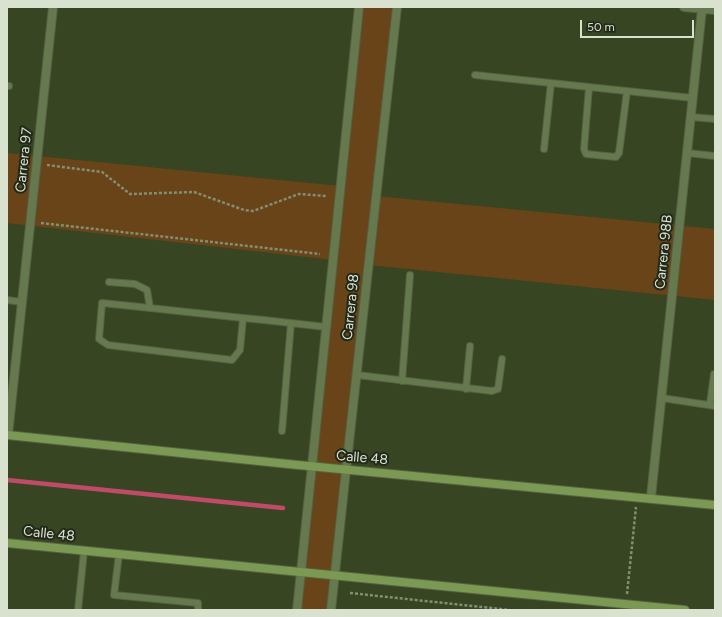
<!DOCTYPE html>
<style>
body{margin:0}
#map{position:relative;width:722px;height:617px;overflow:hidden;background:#374523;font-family:Figtree,sans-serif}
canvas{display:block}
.frame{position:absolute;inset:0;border:8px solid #d9e2ce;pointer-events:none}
.scale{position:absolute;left:580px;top:20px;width:114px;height:18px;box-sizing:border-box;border:2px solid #d9e2ce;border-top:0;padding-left:5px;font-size:12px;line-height:14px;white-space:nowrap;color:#d9e2ce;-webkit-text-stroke:3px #22291a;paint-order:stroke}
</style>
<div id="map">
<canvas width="722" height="617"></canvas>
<div class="frame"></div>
<div class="scale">50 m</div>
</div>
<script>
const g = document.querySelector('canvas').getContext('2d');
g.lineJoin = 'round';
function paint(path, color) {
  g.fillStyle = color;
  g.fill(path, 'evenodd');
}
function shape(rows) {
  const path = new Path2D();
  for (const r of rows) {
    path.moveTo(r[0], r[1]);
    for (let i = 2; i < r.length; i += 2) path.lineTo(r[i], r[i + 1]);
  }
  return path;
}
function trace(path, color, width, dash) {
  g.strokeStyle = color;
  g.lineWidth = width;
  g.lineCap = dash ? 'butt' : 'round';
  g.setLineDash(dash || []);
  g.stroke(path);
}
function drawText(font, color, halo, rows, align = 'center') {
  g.font = font + ' Figtree,sans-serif';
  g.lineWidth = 4;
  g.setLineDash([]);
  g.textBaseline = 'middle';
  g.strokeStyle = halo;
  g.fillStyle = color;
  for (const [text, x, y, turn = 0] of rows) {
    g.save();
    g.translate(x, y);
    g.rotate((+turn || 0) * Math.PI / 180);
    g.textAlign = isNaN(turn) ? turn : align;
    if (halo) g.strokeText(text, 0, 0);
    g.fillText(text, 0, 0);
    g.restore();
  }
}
paint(shape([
 [359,7,397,7,376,196,715,229,715,300,369,265,331,610,297,610,333,260,7,223,7,153,340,186]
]), '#694418');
trace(shape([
 [7,480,283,508]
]), '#bf4b68', 4.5);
const service = shape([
 [475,75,693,98],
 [7,86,9,86],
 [589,87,584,149,586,154,616,157,619,153,627,91],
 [691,117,715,119],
 [544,149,551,83],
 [687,153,715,156],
 [109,282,135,284,147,290,150,308],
 [7,300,22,302],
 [243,318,240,350,232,360,108,345,99,339,102,303,150,308,243,318,264,320,326,327],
 [357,375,492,391,498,389,502,359],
 [402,381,410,275],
 [466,389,470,346],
 [662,398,715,406],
 [710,404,714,374],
 [282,431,291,323],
 [119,554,114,595,198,603,198,610],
 [78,610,84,551]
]);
const minor = shape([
 [684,7,715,10],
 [8,435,53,7],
 [312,466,359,7],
 [346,470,397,7],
 [651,497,702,9]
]);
const tertiary = shape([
 [297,610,312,466],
 [331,610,346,470]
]);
const secondary = shape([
 [7,435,298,465,715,505],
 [7,543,685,610]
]);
trace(service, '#546142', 8);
trace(minor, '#546142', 10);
trace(tertiary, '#546142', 10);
trace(secondary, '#546142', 10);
trace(shape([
 [47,165,102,172,130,194,194,192,244,210,253,211,299,194,326,196],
 [41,223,320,254],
 [350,593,510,610],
 [627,594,636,507]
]), '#838f73', 2.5, [3, 2]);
trace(service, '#66794e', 6);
trace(minor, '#66794e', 8);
trace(tertiary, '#66794e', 8);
trace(secondary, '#7b9952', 8);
drawText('14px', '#d9e2ce', '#22291a', [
 ["Carrera 97",24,160,-84],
 ["Carrera 98B",664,252,-84],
 ["Carrera 98",351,307,-84],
 ["Calle 48",362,458,5],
 ["Calle 48",49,534,6]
]);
</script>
